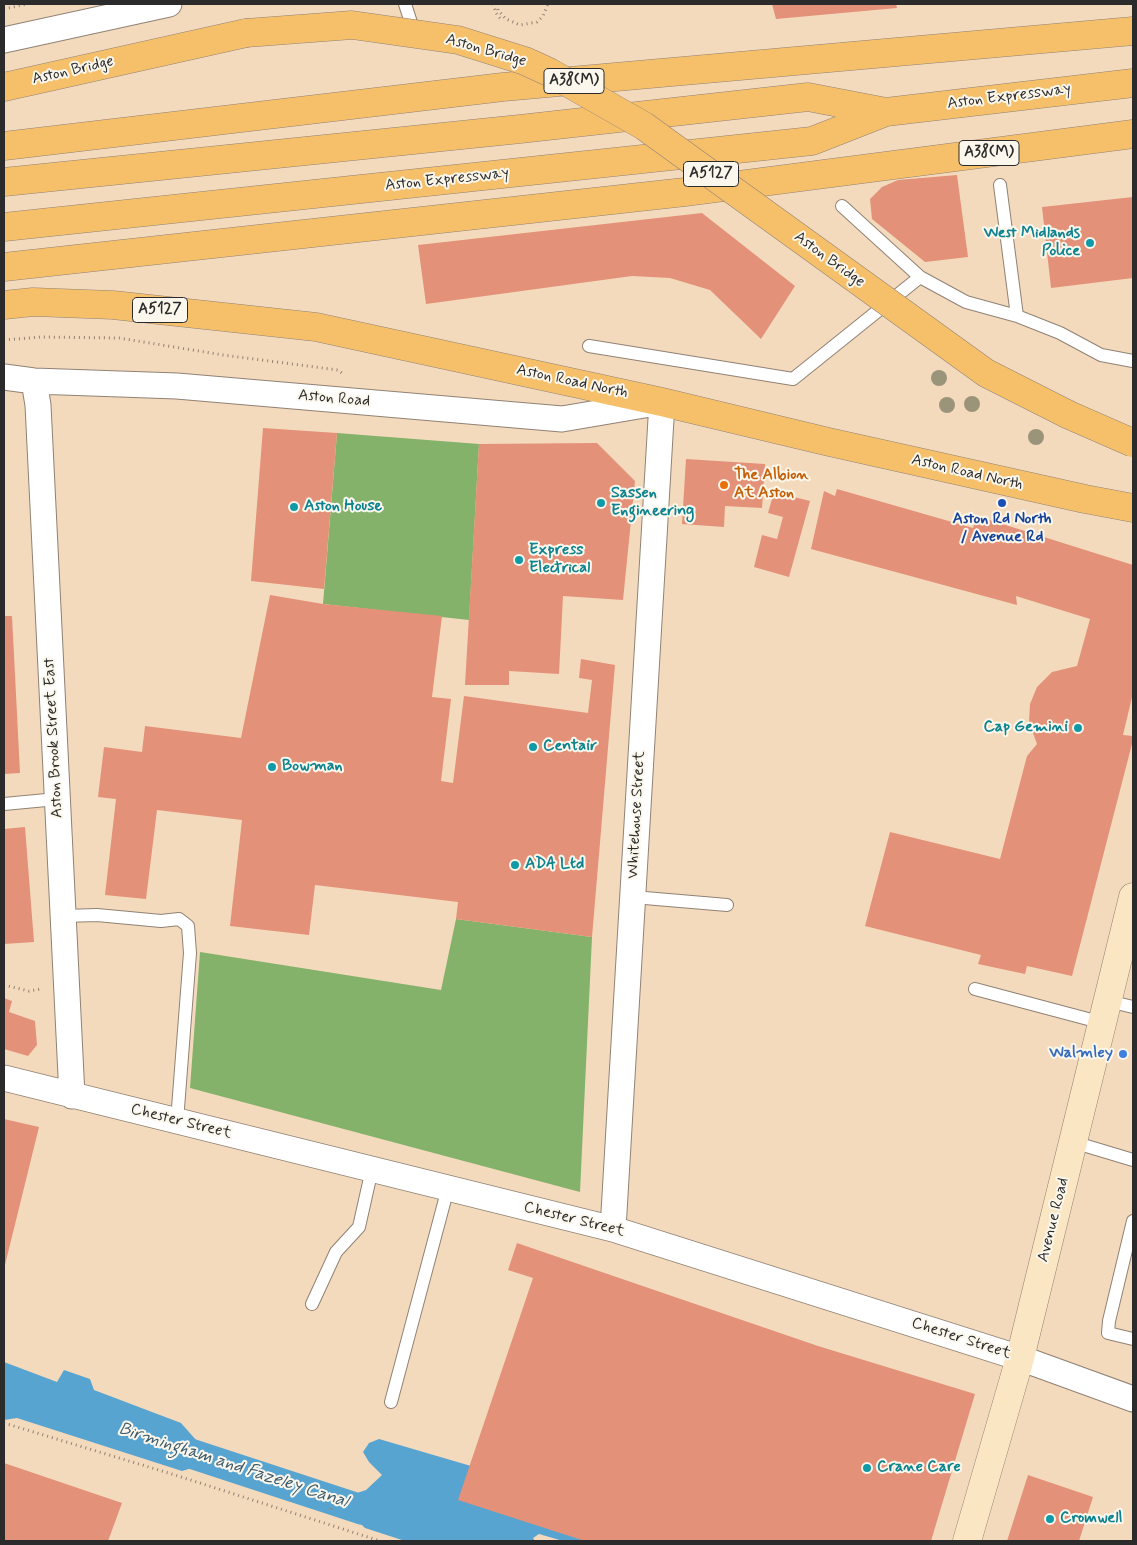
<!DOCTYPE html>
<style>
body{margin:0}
#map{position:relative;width:1137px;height:1545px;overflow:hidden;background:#f4dabd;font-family:Mynerve,sans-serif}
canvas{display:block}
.frame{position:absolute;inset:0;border:5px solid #2b2b2b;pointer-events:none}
</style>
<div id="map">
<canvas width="1137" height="1545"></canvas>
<div class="frame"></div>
</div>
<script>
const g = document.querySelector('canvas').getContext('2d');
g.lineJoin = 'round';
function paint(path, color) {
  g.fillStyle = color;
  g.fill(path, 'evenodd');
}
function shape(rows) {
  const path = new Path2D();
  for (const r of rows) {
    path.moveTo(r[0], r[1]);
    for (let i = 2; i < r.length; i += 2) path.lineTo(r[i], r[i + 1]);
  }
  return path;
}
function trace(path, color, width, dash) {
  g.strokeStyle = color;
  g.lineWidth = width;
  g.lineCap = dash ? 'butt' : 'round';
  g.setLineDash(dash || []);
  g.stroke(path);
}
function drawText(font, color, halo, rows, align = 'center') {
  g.font = font + ' Mynerve,sans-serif';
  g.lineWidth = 4;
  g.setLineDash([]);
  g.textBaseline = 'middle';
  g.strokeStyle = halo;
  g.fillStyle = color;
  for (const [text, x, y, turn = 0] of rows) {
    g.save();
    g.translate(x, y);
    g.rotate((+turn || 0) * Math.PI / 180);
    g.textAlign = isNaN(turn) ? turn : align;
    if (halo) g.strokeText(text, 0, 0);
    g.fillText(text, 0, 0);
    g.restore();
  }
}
paint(shape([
 [337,433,479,444,469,620,323,604],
 [456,919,592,937,580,1192,190,1088,200,952,441,990]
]), '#84b26b');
paint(shape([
 [4,1362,57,1382,64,1370,90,1379,94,1390,181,1423,204,1449,221,1464,202,1465,182,1471,17,1418,4,1420],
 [379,1439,471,1466,594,1541,563,1541,539,1534,533,1538,535,1541,405,1541,365,1528,354,1517,325,1498,354,1494,366,1490,382,1475,369,1462,363,1452,369,1443]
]), '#58a4d1');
trace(shape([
 [183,1451,363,1510]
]), '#58a4d1', 30);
paint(shape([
 [772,4,896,4,897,8,776,19],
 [957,175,968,257,925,262,872,219,870,199,882,187,898,180],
 [1133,197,1133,278,1051,288,1042,207],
 [702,213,795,286,761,339,710,290,670,278,632,276,426,304,418,245],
 [263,428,337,433,324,589,251,581],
 [597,443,635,481,623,600,563,596,559,674,509,671,509,685,465,685,479,444],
 [686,459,765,464,762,508,725,506,724,527,682,524],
 [837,489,973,528,977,516,1133,565,1133,693,1123,735,1133,736,1133,740,1072,976,1027,966,1025,974,978,964,981,955,865,926,890,832,1000,859,1027,756,1037,744,1029,722,1030,704,1037,687,1052,672,1077,666,1090,619,1016,596,1017,605,811,549,824,491,835,496],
 [774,492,810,501,789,577,754,567,762,535,777,539,783,517,768,513],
 [270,595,323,604,442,616,432,697,451,699,441,781,453,783,464,696,588,713,592,680,579,678,581,659,615,665,592,937,456,919,458,902,315,885,309,935,230,926,242,820,157,810,146,899,105,895,116,799,98,797,104,747,142,752,145,726,241,738],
 [4,616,12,616,20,773,4,774],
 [25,827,34,942,4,944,4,829],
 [4,998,12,1001,9,1012,35,1021,37,1045,28,1056,4,1049],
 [4,1119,39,1127,4,1269],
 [517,1243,818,1346,975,1394,931,1541,585,1541,458,1500,533,1278,508,1270],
 [4,1463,122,1503,108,1541,4,1541],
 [1028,1475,1093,1497,1079,1541,1007,1541]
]), '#e39178');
const lane = shape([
 [405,4,415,35],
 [1000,185,1017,316],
 [842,206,920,277,966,302,1017,316,1060,333,1101,355,1133,361],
 [589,346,793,379,920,277],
 [4,804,57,799],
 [633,897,727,905],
 [63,916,97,915,161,921,179,919,188,926,190,953,177,1121],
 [975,989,1103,1023],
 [1108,1001,1133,1007],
 [1073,1142,1133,1160],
 [1133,1221,1109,1321,1108,1333,1133,1339],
 [312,1304,336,1252,359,1227,372,1169],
 [391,1402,448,1188]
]);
const street = shape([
 [4,40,169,4],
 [4,377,34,381,177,386,562,419,662,402,613,1229],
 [34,381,38,405,72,1096],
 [4,1078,613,1229,1020,1358,1133,1399]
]);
const secondary = shape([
 [967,1541,1020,1358,1133,897]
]);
const primary = shape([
 [4,87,246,33],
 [4,305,33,302,113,305,316,327,662,402,829,442,1085,499,1133,508]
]);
const highway = shape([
 [4,146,503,87,1133,31],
 [4,182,520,129,808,97,886,112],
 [4,227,812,141,886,112,1133,83],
 [4,267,685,192,1133,134]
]);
trace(lane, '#908274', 14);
trace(street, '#908274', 27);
trace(secondary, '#908274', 29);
trace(primary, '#908274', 29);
trace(highway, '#908274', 29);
trace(shape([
 [493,4,496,13,502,21],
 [497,4,498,10,506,19,520,25,537,22,543,16,548,4],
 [4,9,27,4],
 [4,340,41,337,119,338,223,355,338,370,342,373],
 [4,985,29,991,41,989],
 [4,1423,175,1475,380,1541],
 [331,1509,337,1491]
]), '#908274', 3, [1, 4]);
trace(lane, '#fff', 12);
trace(street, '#fff', 25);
trace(secondary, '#fbe6c4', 28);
trace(primary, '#f6c06b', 28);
trace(highway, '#f6c06b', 28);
const primaryBridge = shape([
 [246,33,352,25,458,40,525,61,549,72,644,126,986,373,1069,415,1133,443]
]);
trace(primaryBridge, '#908274', 29, []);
trace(primaryBridge, '#f6c06b', 28);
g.fillStyle = '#9a957a';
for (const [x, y] of [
 [939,378],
 [972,404],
 [947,405],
 [1036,437]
]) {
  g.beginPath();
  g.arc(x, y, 8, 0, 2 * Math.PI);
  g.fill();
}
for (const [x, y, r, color] of [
 [1090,243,5,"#0f9aa8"],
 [724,485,5,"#e8710a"],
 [601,503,5,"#0f9aa8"],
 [1002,503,5,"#1a4fb4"],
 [294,507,5,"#0f9aa8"],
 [519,560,5,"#0f9aa8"],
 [1078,728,5,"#0f9aa8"],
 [533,747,5,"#0f9aa8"],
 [272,767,5,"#0f9aa8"],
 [515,865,5,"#0f9aa8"],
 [1123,1054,5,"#3f7fe0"],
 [867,1468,5,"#0f9aa8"],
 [1050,1519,5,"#0f9aa8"]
]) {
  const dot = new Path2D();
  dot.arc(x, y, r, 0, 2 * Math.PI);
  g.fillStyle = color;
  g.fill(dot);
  trace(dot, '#fbf7ec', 2);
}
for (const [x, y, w] of [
 [574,81,60],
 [989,153,60],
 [711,174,55],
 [160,310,55]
]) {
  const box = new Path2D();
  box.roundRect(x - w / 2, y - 12.5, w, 25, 4);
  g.fillStyle = '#fbf7ec';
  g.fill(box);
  trace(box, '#2b2b2b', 1);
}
drawText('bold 15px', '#2b2b2b', null, [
 ["A38(M)",574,81],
 ["A38(M)",989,153],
 ["A5127",711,174],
 ["A5127",160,310]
]);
drawText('16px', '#2b2b2b', '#fbf7ec', [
 ["Aston Bridge",486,51,16],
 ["Aston Bridge",73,71,-13],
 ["Aston Expressway",1009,97,-7],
 ["Aston Expressway",447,180,-6],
 ["Aston Bridge",829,260,36],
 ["Aston Road North",572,382,12],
 ["Aston Road",334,399,5],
 ["Aston Road North",967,473,13],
 ["Aston Brook Street East",54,738,-93],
 ["Whitehouse Street",637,815,-87],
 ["Chester Street",181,1122,14],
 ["Chester Street",574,1220,14],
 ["Avenue Road",1054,1220,-76],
 ["Chester Street",961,1339,18]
]);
drawText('bold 16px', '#0d838f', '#fbf7ec', [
 ["West Midlands",1080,234,"right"],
 ["Police",1080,252,"right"],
 ["Sassen",611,494],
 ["Engineering",611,512],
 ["Aston House",304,507],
 ["Express",529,551],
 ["Electrical",529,569],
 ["Cap Gemini",1068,728,"right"],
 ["Centair",543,747],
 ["Bowman",282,767],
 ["ADA Ltd",525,865],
 ["Crane Care",877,1468],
 ["Cromwell",1060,1519]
], 'left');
drawText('bold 16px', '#c56008', '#fbf7ec', [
 ["The Albion",734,476],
 ["At Aston",734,494]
], 'left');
drawText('bold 16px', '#164399', '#fbf7ec', [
 ["Aston Rd North",1002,520],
 ["/ Avenue Rd",1002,538]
]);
drawText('bold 16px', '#366cbe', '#fbf7ec', [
 ["Walmley",1113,1054]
], 'right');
drawText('italic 18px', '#3d5b6d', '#fbf7ec', [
 ["Birmingham and Fazeley Canal",233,1466,18]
]);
</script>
